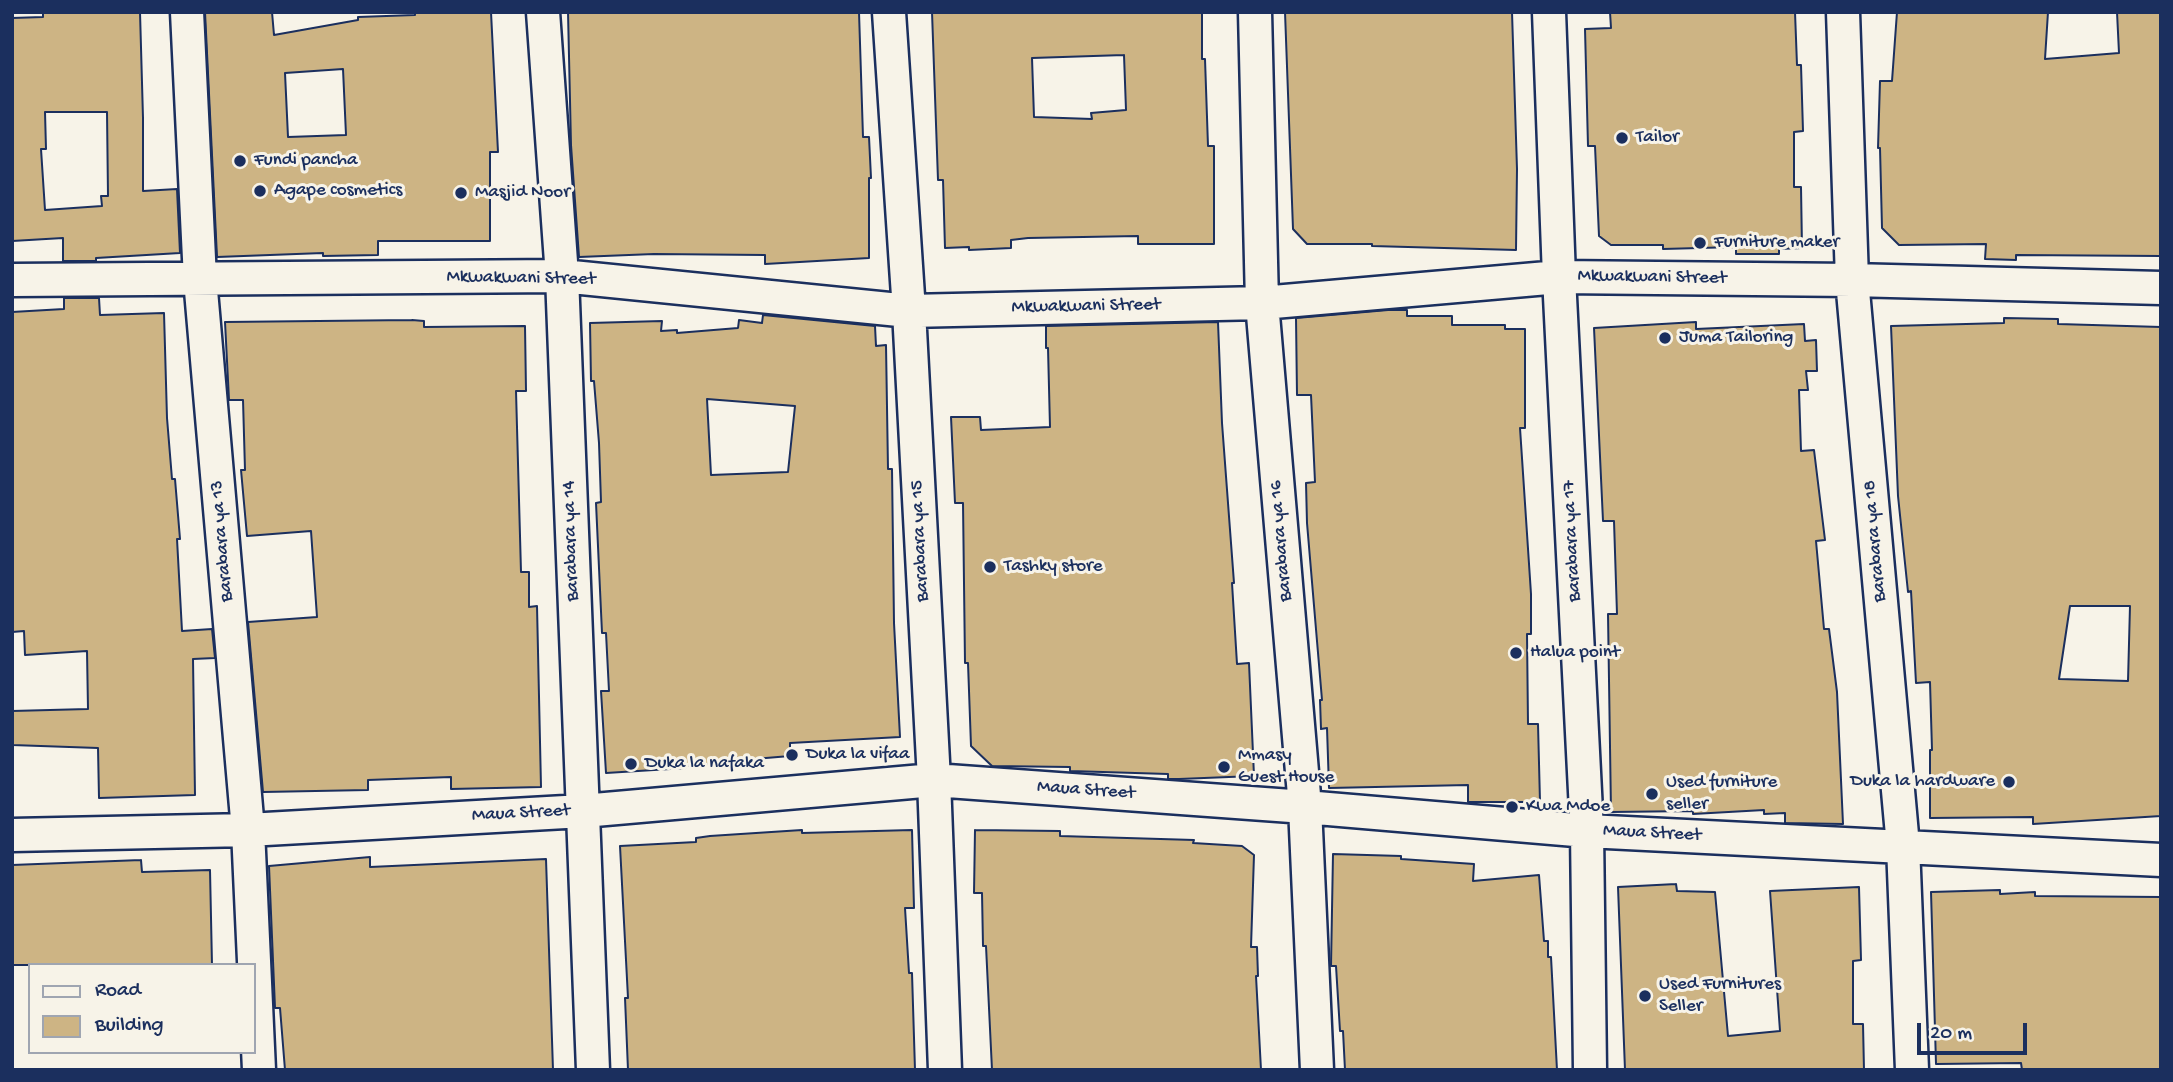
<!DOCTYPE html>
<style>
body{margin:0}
#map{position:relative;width:2173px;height:1082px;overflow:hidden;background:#f7f3e8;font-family:"Gochi Hand",sans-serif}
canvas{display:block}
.frame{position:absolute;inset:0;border:14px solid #1b2f5e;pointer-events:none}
.legend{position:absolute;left:28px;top:963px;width:228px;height:91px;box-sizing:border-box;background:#f7f3e8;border:2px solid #9fa5b1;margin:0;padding:9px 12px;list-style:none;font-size:21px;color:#1b2f5e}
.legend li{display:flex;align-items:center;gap:14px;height:35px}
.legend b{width:35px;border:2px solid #9fa5b1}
.scale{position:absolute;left:1917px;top:1023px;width:110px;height:32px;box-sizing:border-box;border:4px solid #1b2f5e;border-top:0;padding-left:9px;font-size:21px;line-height:24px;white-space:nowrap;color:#1b2f5e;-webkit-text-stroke:5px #f7f3e8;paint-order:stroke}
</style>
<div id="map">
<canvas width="2173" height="1082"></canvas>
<div class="frame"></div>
<ul class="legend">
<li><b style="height:9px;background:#f7f3e8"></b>Road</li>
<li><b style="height:19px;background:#cdb484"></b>Building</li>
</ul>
<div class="scale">20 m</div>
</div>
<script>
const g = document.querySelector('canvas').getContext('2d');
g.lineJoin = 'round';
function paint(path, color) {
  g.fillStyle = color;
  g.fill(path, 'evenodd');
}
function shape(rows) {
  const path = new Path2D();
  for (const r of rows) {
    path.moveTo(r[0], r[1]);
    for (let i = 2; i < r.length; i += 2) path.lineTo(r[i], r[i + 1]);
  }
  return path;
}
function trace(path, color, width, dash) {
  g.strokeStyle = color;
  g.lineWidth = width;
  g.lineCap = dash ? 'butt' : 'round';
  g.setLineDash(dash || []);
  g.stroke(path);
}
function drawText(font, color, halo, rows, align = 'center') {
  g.font = font + ' "Gochi Hand",sans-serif';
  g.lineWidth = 6;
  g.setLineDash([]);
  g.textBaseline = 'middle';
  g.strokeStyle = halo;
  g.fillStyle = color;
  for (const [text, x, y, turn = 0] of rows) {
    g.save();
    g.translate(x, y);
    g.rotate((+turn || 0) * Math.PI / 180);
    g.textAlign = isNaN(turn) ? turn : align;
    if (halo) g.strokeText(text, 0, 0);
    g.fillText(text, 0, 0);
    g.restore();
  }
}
const building = shape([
 [43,12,140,12,143,118,143,191,177,189,180,253,96,258,96,261,63,261,63,238,12,241,12,18,43,17,43,12],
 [45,112,107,112,108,196,101,196,102,206,45,210,41,149,46,149,45,112],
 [205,12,272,12,274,35,358,20,358,17,415,15,415,12,491,12,498,152,490,152,490,241,378,241,378,255,323,256,323,253,217,257,205,12],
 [343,69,346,135,288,137,285,73,343,69],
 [568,12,859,12,863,137,869,137,871,178,869,178,869,258,765,264,765,255,654,254,579,257,571,145,568,12],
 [932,12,1202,12,1202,59,1205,59,1208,146,1214,146,1214,244,1138,244,1138,236,1028,238,1011,240,1011,248,969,250,969,247,945,248,943,180,938,180,932,12],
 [1124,55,1126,110,1091,113,1092,119,1034,117,1032,58,1124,55],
 [1285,12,1512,12,1517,169,1516,250,1372,246,1372,244,1307,244,1293,229,1285,12],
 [1610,12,1795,12,1797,65,1801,65,1803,131,1794,132,1794,187,1801,187,1802,248,1779,249,1779,254,1736,254,1736,247,1663,249,1663,245,1611,245,1599,236,1595,146,1588,146,1585,29,1611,28,1610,12],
 [1897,12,2048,12,2045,59,2119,53,2117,12,2161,12,2161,256,2016,255,2016,260,1985,259,1986,244,1899,245,1882,228,1880,148,1878,148,1880,81,1892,81,1897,12],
 [64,298,99,298,100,315,164,313,167,418,172,479,175,479,180,539,177,539,182,631,212,629,215,658,193,659,195,795,99,798,98,748,12,745,12,711,88,709,87,651,25,655,24,631,12,632,12,312,64,309,64,298],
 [1388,310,1407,310,1407,316,1452,316,1452,325,1505,325,1505,329,1525,329,1525,428,1520,428,1531,594,1531,634,1527,634,1528,724,1538,724,1540,802,1468,802,1468,785,1329,788,1327,728,1321,729,1320,700,1322,700,1307,523,1306,483,1315,482,1311,395,1297,395,1296,318,1388,310],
 [763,315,875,326,876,346,886,345,888,469,892,469,894,623,900,737,790,743,790,756,718,762,718,764,686,766,686,768,606,773,601,691,609,691,606,633,602,633,596,503,601,502,599,443,594,381,591,381,590,323,662,321,661,331,677,330,677,333,738,328,739,320,762,323,763,315],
 [707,399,795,406,788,472,711,475,707,399],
 [2004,318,2058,319,2058,324,2161,327,2161,816,2033,824,2033,817,1930,818,1930,750,1932,750,1930,682,1916,683,1911,591,1908,592,1898,496,1891,326,2004,323,2004,318],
 [2070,606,2130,606,2128,681,2059,679,2070,606],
 [412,320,424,321,424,327,525,326,526,391,516,391,521,572,529,572,529,607,537,606,541,787,451,789,451,777,368,780,368,790,263,792,248,622,317,617,311,531,247,536,241,470,245,470,243,400,229,400,225,322,412,320],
 [1218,322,1222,423,1234,583,1232,583,1237,664,1249,663,1254,776,1179,779,1168,779,1168,774,1070,771,1070,767,992,766,971,746,968,663,965,663,963,503,955,503,951,417,980,417,981,430,1050,427,1048,348,1046,348,1046,326,1218,322],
 [1696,322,1696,329,1804,324,1805,341,1816,340,1817,371,1806,371,1808,390,1799,390,1801,451,1814,450,1825,540,1816,541,1824,629,1829,629,1837,692,1843,824,1785,823,1785,813,1764,814,1764,810,1693,814,1693,811,1611,812,1608,614,1617,614,1614,521,1603,521,1594,328,1696,322],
 [802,830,802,833,912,830,914,908,905,908,909,973,912,973,915,1070,628,1070,625,998,628,998,620,846,696,842,696,838,710,836,802,830],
 [975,830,1060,831,1060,836,1194,840,1193,843,1242,846,1254,855,1251,947,1257,947,1258,976,1256,976,1261,1070,992,1070,986,946,983,946,982,893,974,893,975,830],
 [1333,854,1401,856,1401,859,1474,864,1473,881,1539,875,1544,941,1548,941,1548,957,1551,957,1557,1070,1345,1070,1343,1031,1340,1031,1336,966,1331,966,1333,854],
 [370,857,370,867,546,859,553,1070,285,1070,280,1008,275,1008,269,866,370,857],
 [141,860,142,872,210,870,212,965,12,965,12,865,141,860],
 [1676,884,1677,891,1715,892,1728,1036,1780,1031,1770,891,1859,887,1861,960,1853,961,1853,1024,1863,1024,1864,1070,1625,1070,1618,887,1676,884],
 [2000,890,2000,894,2035,892,2035,896,2161,897,2161,1070,2022,1070,2021,1063,1936,1064,1931,892,2000,890]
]);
paint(building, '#cdb484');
trace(building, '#1b2f5e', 2);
const street = shape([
 [187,12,200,279,248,830,259,1070],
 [543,12,562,276,593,1070],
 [889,12,909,311,934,780,945,1070],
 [1255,12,1262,303,1305,807,1317,1070],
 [1549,12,1559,277,1587,831,1590,1070],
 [1843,12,1852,280,1903,846,1912,1070],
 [12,280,562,276,909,311,1262,303,1559,277,1852,280,2161,288],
 [12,835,248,830,583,811,934,780,1305,807,1587,831,2161,860]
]);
trace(street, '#1b2f5e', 37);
trace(street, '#f7f3e8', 32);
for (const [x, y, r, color] of [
 [1622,138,7,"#1b2f5e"],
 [240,161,7,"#1b2f5e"],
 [260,191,7,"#1b2f5e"],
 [461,193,7,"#1b2f5e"],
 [1700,243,7,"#1b2f5e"],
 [1665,338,7,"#1b2f5e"],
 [990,567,7,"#1b2f5e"],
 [1516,653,7,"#1b2f5e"],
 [792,755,7,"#1b2f5e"],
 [631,764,7,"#1b2f5e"],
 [1224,767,7,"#1b2f5e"],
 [2009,782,7,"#1b2f5e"],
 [1652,794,7,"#1b2f5e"],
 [1512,807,7,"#1b2f5e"],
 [1645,996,7,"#1b2f5e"]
]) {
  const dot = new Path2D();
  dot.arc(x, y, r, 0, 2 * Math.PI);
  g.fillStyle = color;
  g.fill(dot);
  trace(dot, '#f7f3e8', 2.5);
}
drawText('19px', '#1b2f5e', '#f7f3e8', [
 ["Tailor",1636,138],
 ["Fundi pancha",254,161],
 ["Agape cosmetics",274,191],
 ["Masjid Noor",475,193],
 ["Furniture maker",1714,243],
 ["Juma Tailoring",1679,338],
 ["Tashky store",1004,567],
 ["Halua point",1530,653],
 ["Duka la vifaa",806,755],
 ["Mmasy",1238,756],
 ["Guest House",1238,778],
 ["Duka la nafaka",645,764],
 ["Duka la hardware",1995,782,"right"],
 ["Used furniture",1666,783],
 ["seller",1666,805],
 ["Kwa Mdoe",1526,807],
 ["Used Furnitures",1659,985],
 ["Seller",1659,1007]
], 'left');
drawText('19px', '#1b2f5e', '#f7f3e8', [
 ["Mkwakwani Street",1652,278,1],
 ["Mkwakwani Street",521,279,1],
 ["Mkwakwani Street",1086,307,-1],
 ["Barabara ya 13",223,541,-95],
 ["Barabara ya 14",572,541,-92],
 ["Barabara ya 15",921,541,-93],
 ["Barabara ya 16",1282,541,-95],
 ["Barabara ya 17",1573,541,-93],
 ["Barabara ya 18",1876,541,-95],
 ["Maua Street",1086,791,4],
 ["Maua Street",521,814,-3],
 ["Maua Street",1652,834,3]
]);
</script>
